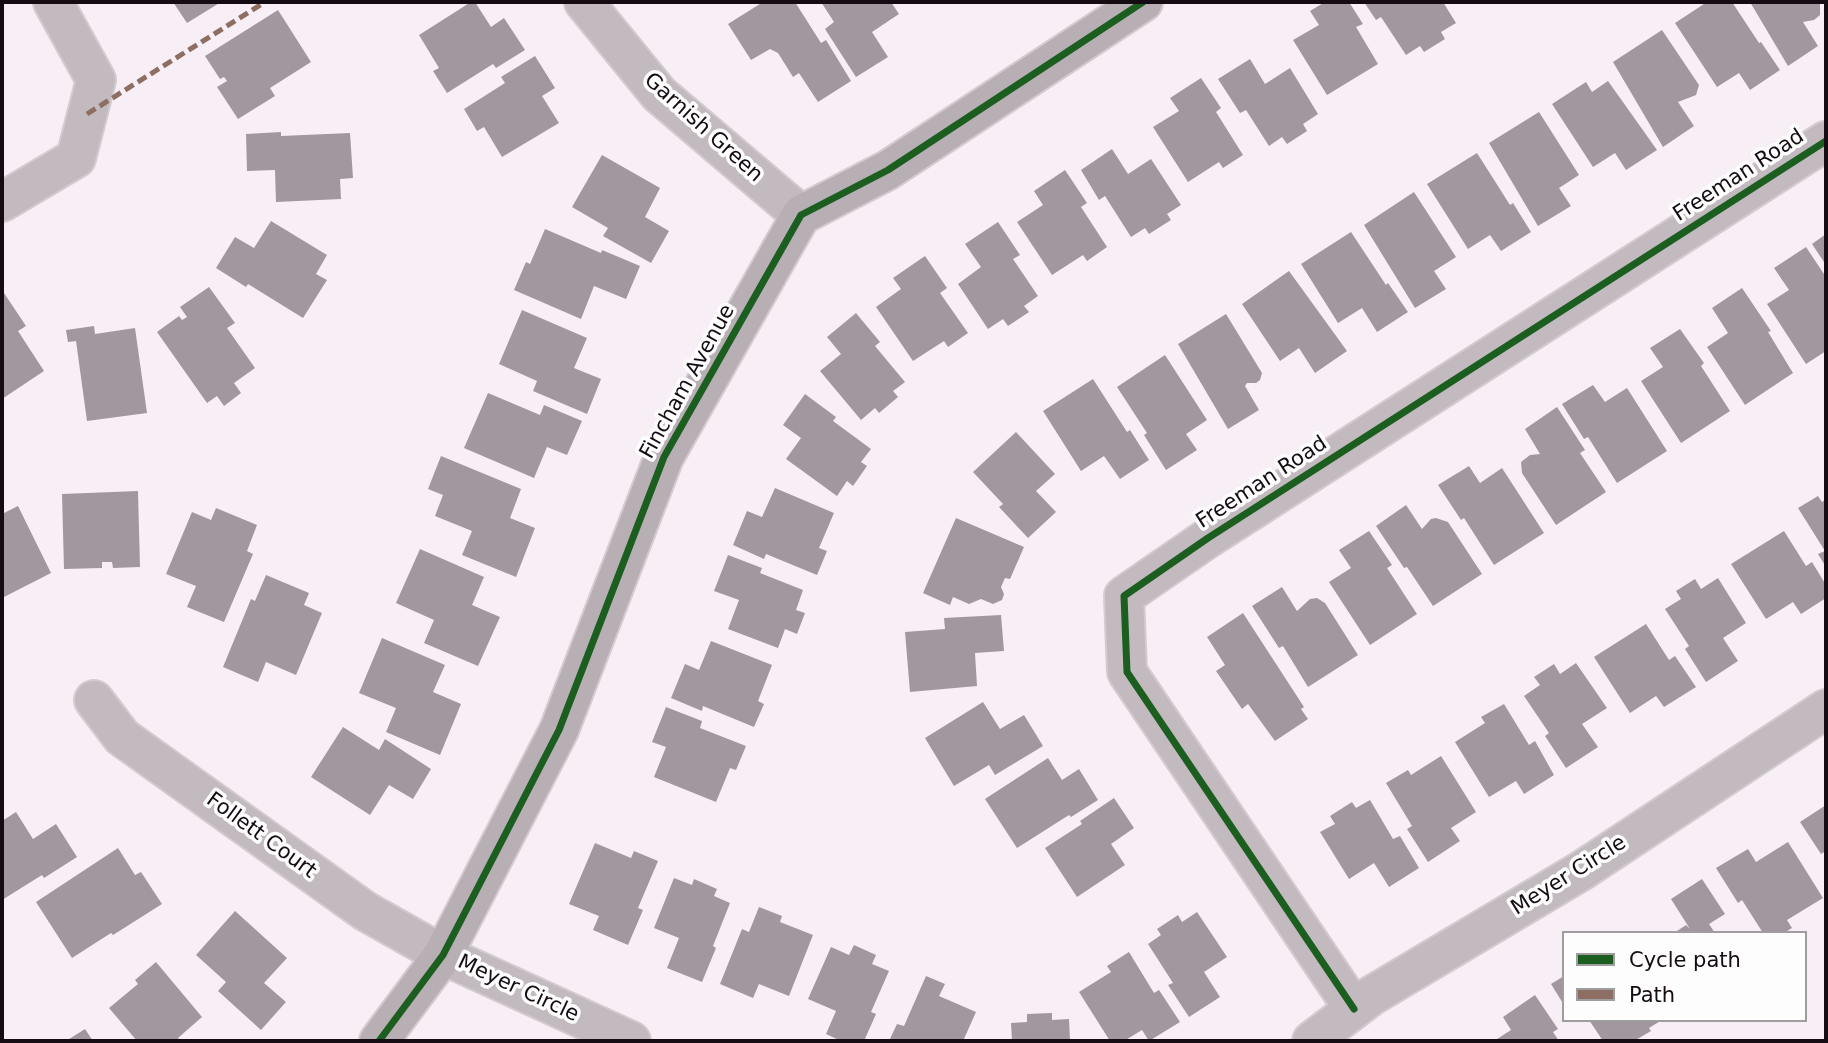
<!DOCTYPE html>
<style>
body{margin:0}
#map{position:relative;width:1828px;height:1043px;overflow:hidden;background:#f8eef5;font-family:"DejaVu Sans",sans-serif}
canvas{display:block}
.frame{position:absolute;inset:0;border:4px solid #140c12;pointer-events:none}
.legend{position:absolute;left:1562px;top:931px;width:245px;height:91px;box-sizing:border-box;background:#fdfdfd;border:2px solid #a09d9f;margin:0;padding:9px 12px;list-style:none;font-size:21px;color:#140c12}
.legend li{display:flex;align-items:center;gap:14px;height:35px}
.legend b{width:35px;border:2px solid #a09d9f}
</style>
<div id="map">
<canvas width="1828" height="1043"></canvas>
<div class="frame"></div>
<ul class="legend">
<li><b style="height:9px;background:#1b5e20"></b>Cycle path</li>
<li><b style="height:9px;background:#8d6e63"></b>Path</li>
</ul>
</div>
<script>
const g = document.querySelector('canvas').getContext('2d');
g.lineJoin = 'round';
function paint(path, color) {
  g.fillStyle = color;
  g.fill(path, 'evenodd');
}
function shape(rows) {
  const path = new Path2D();
  for (const r of rows) {
    path.moveTo(r[0], r[1]);
    for (let i = 2; i < r.length; i += 2) path.lineTo(r[i], r[i + 1]);
  }
  return path;
}
function trace(path, color, width, dash) {
  g.strokeStyle = color;
  g.lineWidth = width;
  g.lineCap = dash ? 'butt' : 'round';
  g.setLineDash(dash || []);
  g.stroke(path);
}
function drawText(font, color, halo, rows, align = 'center') {
  g.font = font + ' "DejaVu Sans",sans-serif';
  g.lineWidth = 7;
  g.setLineDash([]);
  g.textBaseline = 'middle';
  g.strokeStyle = halo;
  g.fillStyle = color;
  for (const [text, x, y, turn = 0] of rows) {
    g.save();
    g.translate(x, y);
    g.rotate((+turn || 0) * Math.PI / 180);
    g.textAlign = isNaN(turn) ? turn : align;
    if (halo) g.strokeText(text, 0, 0);
    g.fillText(text, 0, 0);
    g.restore();
  }
}
paint(shape([
 [173,2,221,2,187,23],
 [471,2,475,2,491,27,504,18,525,50,496,68,493,64,447,93,433,71,439,68,419,35],
 [763,2,795,2,821,43,826,40,851,81,818,102,799,73,793,77,778,53,770,49,751,60,728,24],
 [821,2,891,2,899,14,872,32,888,57,856,77,825,29,834,22],
 [1325,2,1349,2,1363,24,1356,27,1378,64,1327,95,1293,40,1319,25,1310,11],
 [1364,2,1443,2,1456,23,1441,32,1445,39,1424,52,1420,46,1406,55,1381,17,1376,20],
 [1707,2,1732,2,1759,43,1761,42,1780,70,1750,90,1739,73,1717,87,1675,23],
 [1750,2,1820,2,1820,15,1814,20,1803,22,1818,46,1788,66],
 [278,10,311,62,270,88,275,96,238,119,217,87,227,81,224,77,220,79,205,56],
 [1662,30,1699,85,1696,95,1678,102,1694,126,1663,147,1613,62],
 [535,56,555,88,542,96,559,123,502,157,484,127,477,131,464,109,505,83,501,77],
 [1250,59,1265,84,1290,68,1318,114,1303,124,1307,131,1287,144,1282,137,1269,146,1246,110,1240,113,1218,79],
 [1201,78,1221,108,1216,112,1243,155,1223,168,1219,162,1188,182,1153,127,1179,111,1170,98],
 [1608,81,1657,150,1626,170,1615,153,1593,167,1552,104,1586,82,1592,92],
 [1539,112,1579,175,1559,188,1571,206,1538,226,1489,143],
 [281,132,281,136,350,133,353,178,340,179,341,199,276,202,275,170,247,171,246,134],
 [1112,149,1128,174,1151,159,1181,205,1167,214,1171,220,1149,234,1145,228,1131,237,1105,196,1099,200,1081,170],
 [1477,153,1510,205,1513,203,1531,232,1501,251,1490,235,1468,249,1427,184],
 [602,155,660,188,645,217,669,231,651,263,603,236,608,228,572,207],
 [1065,170,1087,203,1081,207,1107,247,1087,261,1083,255,1052,275,1017,222,1043,205,1034,191],
 [1414,192,1456,257,1434,271,1446,289,1415,308,1364,225],
 [271,221,327,255,316,274,327,280,303,318,248,284,246,287,216,268,235,237,254,248],
 [998,222,1020,255,1013,259,1038,296,1024,306,1029,312,1008,326,1003,319,988,329,958,284,981,267,965,244],
 [545,229,601,253,602,250,640,266,626,299,594,286,581,319,514,290,526,262,530,264],
 [1351,232,1386,285,1388,283,1408,312,1377,332,1362,308,1338,323,1301,264],
 [1826,234,1826,265,1812,244],
 [1806,247,1826,277,1826,351,1806,364,1767,304,1789,290,1774,268],
 [925,256,947,288,940,293,968,333,948,347,944,341,913,361,876,307,901,289,893,278],
 [1289,271,1347,351,1315,373,1299,348,1280,361,1242,304],
 [209,287,235,323,227,328,255,368,234,383,241,393,224,406,217,396,207,403,157,332,179,316,182,320,187,317,180,307],
 [1742,288,1771,331,1768,332,1793,373,1745,405,1707,347,1728,333,1712,308],
 [2,290,26,326,18,331,44,371,2,399],
 [522,310,587,338,574,368,601,379,587,414,533,391,537,381,499,364],
 [856,313,880,342,875,346,905,382,893,391,898,397,879,413,875,408,861,420,820,371,841,354,827,337],
 [1226,314,1262,373,1260,380,1256,383,1247,383,1245,386,1259,410,1228,429,1178,344],
 [94,326,95,334,135,328,147,413,87,421,76,341,68,342,66,330],
 [1680,329,1704,363,1701,366,1730,411,1681,443,1641,381,1663,367,1650,348],
 [1165,355,1207,420,1186,434,1197,450,1166,470,1144,435,1147,433,1117,387],
 [1093,379,1127,432,1130,430,1149,460,1120,479,1104,456,1081,471,1043,411],
 [1593,385,1605,402,1627,388,1667,451,1617,483,1588,437,1584,439,1562,404],
 [488,393,540,415,544,405,582,421,567,455,547,447,534,478,464,448],
 [805,394,836,417,833,421,871,449,861,462,867,466,853,486,847,481,837,496,786,459,801,438,783,425],
 [1557,407,1585,450,1580,453,1606,492,1556,525,1522,473,1521,462,1530,455,1540,454,1525,429],
 [1016,432,1055,474,1036,491,1056,512,1028,538,999,507,1003,504,973,472],
 [441,456,521,489,510,518,535,528,516,577,462,555,472,531,435,516,443,495,428,489],
 [1469,466,1480,483,1502,468,1544,533,1494,565,1464,518,1461,520,1438,485],
 [775,488,834,513,819,548,827,551,817,575,766,554,764,559,733,545,747,511,762,517],
 [138,491,140,567,113,568,112,562,102,562,102,568,64,569,62,494],
 [1818,496,1822,502,1826,499,1826,567,1818,554,1825,551,1798,508],
 [1406,505,1422,529,1431,519,1436,518,1448,522,1482,574,1433,606,1407,567,1404,568,1376,526],
 [18,506,51,573,2,598,2,514],
 [216,508,257,525,247,551,253,554,224,622,187,607,196,586,166,574,192,512,211,520],
 [956,518,1024,547,1010,579,1005,578,1001,587,1004,594,1002,600,993,604,981,599,969,604,953,597,950,605,923,593],
 [1369,531,1392,565,1387,568,1417,614,1370,645,1329,582,1351,568,1339,550],
 [1784,531,1806,566,1812,562,1826,585,1826,598,1801,614,1793,602,1766,619,1731,564],
 [420,549,484,577,472,605,500,617,478,666,424,643,434,620,396,603],
 [728,555,762,568,760,573,803,590,796,610,805,613,797,634,785,629,778,648,728,629,739,600,714,591],
 [266,575,309,593,304,605,322,613,296,675,266,662,258,682,223,667,251,599,255,601],
 [1718,578,1746,623,1723,638,1738,661,1706,682,1685,649,1689,646,1665,609,1681,599,1676,591,1695,579,1701,589],
 [1282,587,1297,611,1310,599,1317,598,1325,603,1358,655,1308,687,1283,646,1279,648,1252,606],
 [1243,613,1304,707,1301,709,1308,719,1275,741,1248,704,1242,709,1216,671,1225,665,1207,637],
 [1001,615,1004,651,975,653,977,686,910,692,905,632,945,629,944,618],
 [1646,624,1669,660,1675,656,1696,687,1664,707,1656,696,1630,713,1594,657],
 [382,638,445,665,433,692,461,704,440,755,386,732,396,708,359,693],
 [711,641,772,665,758,701,764,704,754,727,703,706,702,711,671,698,685,664,699,670],
 [1576,663,1607,708,1582,724,1598,747,1566,768,1545,736,1549,733,1524,696,1540,685,1534,677,1554,664,1560,674],
 [983,702,1000,729,1024,715,1043,746,995,775,989,765,954,786,925,738],
 [1504,704,1529,745,1535,741,1554,775,1524,794,1516,781,1489,797,1455,742,1485,723,1481,717],
 [666,707,702,721,700,728,746,746,736,770,730,768,716,802,654,777,666,747,652,742],
 [343,727,379,750,385,739,431,769,413,799,389,785,370,815,311,777],
 [1441,756,1476,812,1451,828,1460,841,1428,862,1407,829,1412,826,1386,783,1408,770,1411,775],
 [1048,758,1062,780,1079,769,1098,800,1071,817,1069,815,1017,848,985,799],
 [1114,798,1134,828,1111,844,1125,865,1077,897,1045,848,1082,824,1080,821],
 [1370,800,1393,839,1400,836,1419,868,1389,887,1374,863,1349,879,1320,832,1335,824,1330,816,1352,802,1356,808],
 [1826,805,1826,851,1821,854,1800,822],
 [16,812,33,839,56,824,77,857,44,878,42,875,2,900,2,821],
 [1788,842,1823,898,1787,920,1792,928,1784,933,1763,933,1742,900,1738,903,1716,868,1748,849,1756,862],
 [595,843,631,858,634,851,658,861,638,908,643,910,628,945,593,930,599,916,569,904],
 [118,848,135,875,141,872,162,904,113,935,111,933,72,958,36,902],
 [674,878,692,885,694,879,717,889,714,896,730,903,713,946,716,948,702,982,667,968,679,938,654,928],
 [1702,879,1725,914,1709,924,1715,933,1674,933,1686,925,1690,929,1671,899],
 [759,907,782,916,780,922,813,935,789,996,759,984,753,998,720,984,742,929,749,932],
 [235,911,287,958,264,983,286,1002,261,1030,218,991,226,982,196,955],
 [1197,912,1227,957,1204,972,1220,997,1189,1017,1168,985,1173,983,1148,944,1161,935,1157,929,1178,915,1182,922],
 [854,945,876,955,872,964,889,971,871,1012,876,1014,864,1041,841,1041,826,1034,836,1011,808,999,831,947,849,955],
 [1129,952,1154,993,1159,990,1180,1022,1149,1041,1142,1030,1124,1041,1110,1041,1079,992,1111,972,1107,966],
 [156,962,202,1017,178,1038,181,1041,137,1041,109,1008,138,984,135,980],
 [926,976,945,984,939,996,976,1012,963,1041,889,1041,897,1024,904,1026],
 [1564,976,1564,1005,1551,984],
 [1535,995,1558,1029,1553,1032,1559,1041,1494,1041,1511,1030,1503,1017],
 [1052,1013,1052,1020,1069,1019,1070,1041,1012,1041,1011,1023,1027,1022,1027,1014],
 [1589,1020,1662,1020,1649,1028,1651,1031,1634,1041,1603,1041],
 [85,1029,93,1041,66,1041]
]), '#a3979f');
const street = shape([
 [584,2,659,94,801,215],
 [2,202,76,158,96,80,53,2],
 [94,700,122,737,365,911,443,955,631,1041],
 [1354,1009,1127,672,1124,596,1208,538,1826,141],
 [1312,1041,1371,996,1581,871,1826,709]
]);
const secondary = shape([
 [379,1041,443,955,559,730,664,457,801,215,888,170,1143,2]
]);
trace(street, '#d3cbd0', 42);
trace(secondary, '#d3cbd0', 42);
trace(street, '#c2babf', 38);
trace(secondary, '#b8afb5', 38);
trace(shape([
 [87,114,265,2]
]), '#8d6e63', 5, [10, 5]);
trace(shape([
 [1354,1009,1127,672,1124,596,1208,538,1826,141],
 [379,1041,443,955,559,730,664,457,801,215,888,170,1143,2]
]), '#1b5e20', 7);
drawText('21px', '#140c12', '#fdfdfd', [
 ["Garnish Green",703,128,42],
 ["Freeman Road",1739,176,-33],
 ["Fincham Avenue",688,382,-61],
 ["Freeman Road",1262,483,-33],
 ["Follett Court",261,836,36],
 ["Meyer Circle",1569,876,-32],
 ["Meyer Circle",518,989,25]
]);
</script>
